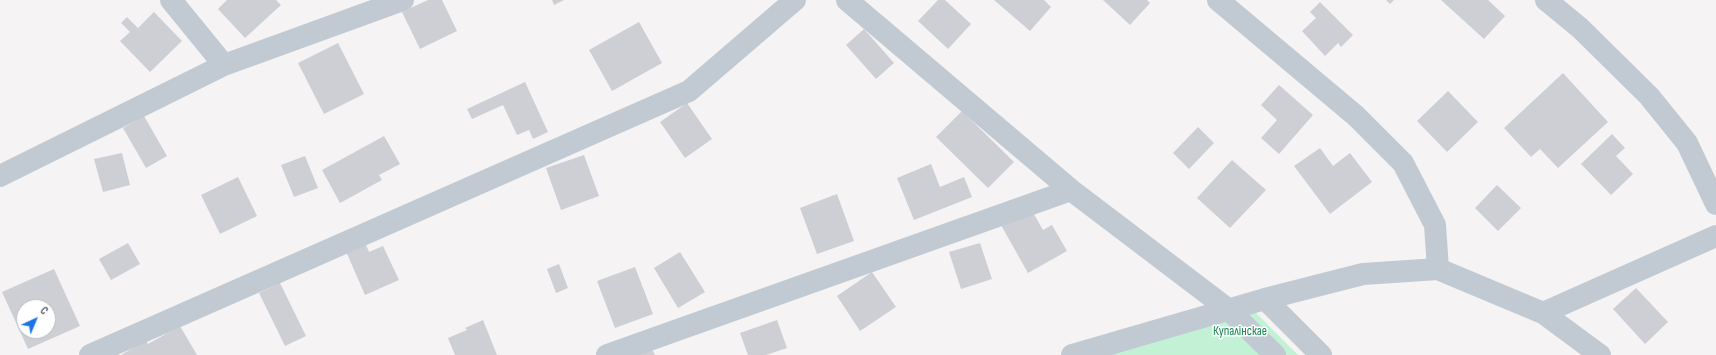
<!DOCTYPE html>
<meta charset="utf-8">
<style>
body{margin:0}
#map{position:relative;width:1716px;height:355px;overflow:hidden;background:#f5f3f3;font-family:"Sofia Sans Condensed",sans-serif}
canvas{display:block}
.north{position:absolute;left:16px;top:299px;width:40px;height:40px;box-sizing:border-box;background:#fff;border:1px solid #b7bbc0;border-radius:50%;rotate:44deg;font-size:11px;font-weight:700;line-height:16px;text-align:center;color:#4a5661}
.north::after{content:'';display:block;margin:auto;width:14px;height:18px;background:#1a73e8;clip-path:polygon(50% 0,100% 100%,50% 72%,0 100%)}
</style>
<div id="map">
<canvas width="1716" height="355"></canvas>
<div class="north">С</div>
</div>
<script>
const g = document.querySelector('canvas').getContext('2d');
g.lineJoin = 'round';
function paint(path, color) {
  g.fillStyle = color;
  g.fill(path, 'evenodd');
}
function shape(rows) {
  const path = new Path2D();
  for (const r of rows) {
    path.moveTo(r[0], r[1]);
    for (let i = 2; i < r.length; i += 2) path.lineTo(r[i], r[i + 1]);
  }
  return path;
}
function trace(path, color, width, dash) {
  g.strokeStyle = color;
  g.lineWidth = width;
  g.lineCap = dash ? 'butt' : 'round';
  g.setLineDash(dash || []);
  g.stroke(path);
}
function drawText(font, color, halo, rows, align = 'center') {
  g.font = font + ' "Sofia Sans Condensed",sans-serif';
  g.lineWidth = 3;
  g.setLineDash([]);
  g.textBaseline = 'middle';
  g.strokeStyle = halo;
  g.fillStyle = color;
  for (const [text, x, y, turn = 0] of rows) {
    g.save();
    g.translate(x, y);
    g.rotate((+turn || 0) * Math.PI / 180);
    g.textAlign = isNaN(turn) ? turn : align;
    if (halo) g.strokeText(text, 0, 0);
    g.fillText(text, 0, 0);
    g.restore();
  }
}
paint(shape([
 [1248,305,1298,355,1072,355]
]), '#c3f1d5');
paint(shape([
 [227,0,276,0,281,5,245,38,218,9],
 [428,0,442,0,457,31,420,49,402,12],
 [552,0,564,0,554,5],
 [938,0,945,0,971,24,948,49,918,21],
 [994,0,1044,0,1051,7,1030,31],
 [1103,0,1147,0,1150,3,1130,25],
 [1386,0,1394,0,1390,4],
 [1441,0,1488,0,1505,16,1484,39],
 [1320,2,1353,35,1341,47,1338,43,1325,56,1302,31,1316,18,1310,12],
 [154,12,182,41,150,72,120,41,130,32,121,23,127,17,138,28],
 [639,22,662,63,612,91,589,50],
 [864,29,894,63,876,79,846,45],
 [338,43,364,94,324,114,298,63],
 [1563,73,1608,122,1558,168,1540,149,1531,157,1504,128],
 [525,82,548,132,533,139,529,130,517,135,503,105,472,119,467,109],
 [1279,85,1313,115,1279,154,1261,138,1277,120,1261,105],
 [1448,91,1478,122,1447,152,1417,121],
 [687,103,712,139,685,158,660,122],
 [962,111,1014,162,988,188,936,137],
 [144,116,167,156,146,168,123,128],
 [1198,127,1214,143,1189,169,1173,153],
 [1612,134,1625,148,1616,156,1633,174,1611,195,1581,164],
 [384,136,400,164,379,175,382,180,340,203,322,170],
 [1320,148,1333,166,1350,153,1372,182,1330,214,1294,166],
 [122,153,130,185,103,192,94,159],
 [584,155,599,196,561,210,546,168],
 [305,156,318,188,294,197,281,165],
 [1232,160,1266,190,1230,228,1197,198],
 [931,164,940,187,964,177,972,197,914,220,897,178],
 [238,177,257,216,220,234,201,195],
 [1497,185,1521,208,1498,231,1475,208],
 [837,194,854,241,817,254,800,208],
 [1031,209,1043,230,1052,225,1067,251,1028,273,1001,225],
 [364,240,369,252,383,246,399,280,365,295,345,249],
 [128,243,140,264,111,280,99,259],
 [980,243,992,279,961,289,949,252],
 [680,252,705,292,678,308,654,268],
 [559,264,568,288,556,293,547,269],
 [635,267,653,314,615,328,597,281],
 [54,269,80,326,28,349,2,292],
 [24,307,48,307,48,331,24,331],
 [872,272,896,307,860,331,837,296],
 [280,283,306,336,285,346,259,293],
 [1636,288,1668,322,1645,344,1613,309],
 [483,320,497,355,455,355,448,338,467,330,465,328],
 [777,320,787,348,766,355,748,355,740,333],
 [180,326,197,355,121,355,146,340,148,344],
 [651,347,655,355,632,355]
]), '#cdcfd5');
trace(shape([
 [171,0,224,65],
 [847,0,1071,190,1229,310,1275,355],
 [1218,0,1356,116,1403,163,1435,225,1438,269],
 [1546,0,1580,28,1649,96,1687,143,1716,204],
 [0,176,224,65,403,0],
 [1265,299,1321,355],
 [1543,313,1716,236],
 [90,355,689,91,795,0],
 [607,355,1071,190],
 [1072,355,1265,299,1363,274,1438,269,1543,313,1600,355]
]), '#c1cad2', 22);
drawText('13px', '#17864f', '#fff', [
 ["Купалінскае",1240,332]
]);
</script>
